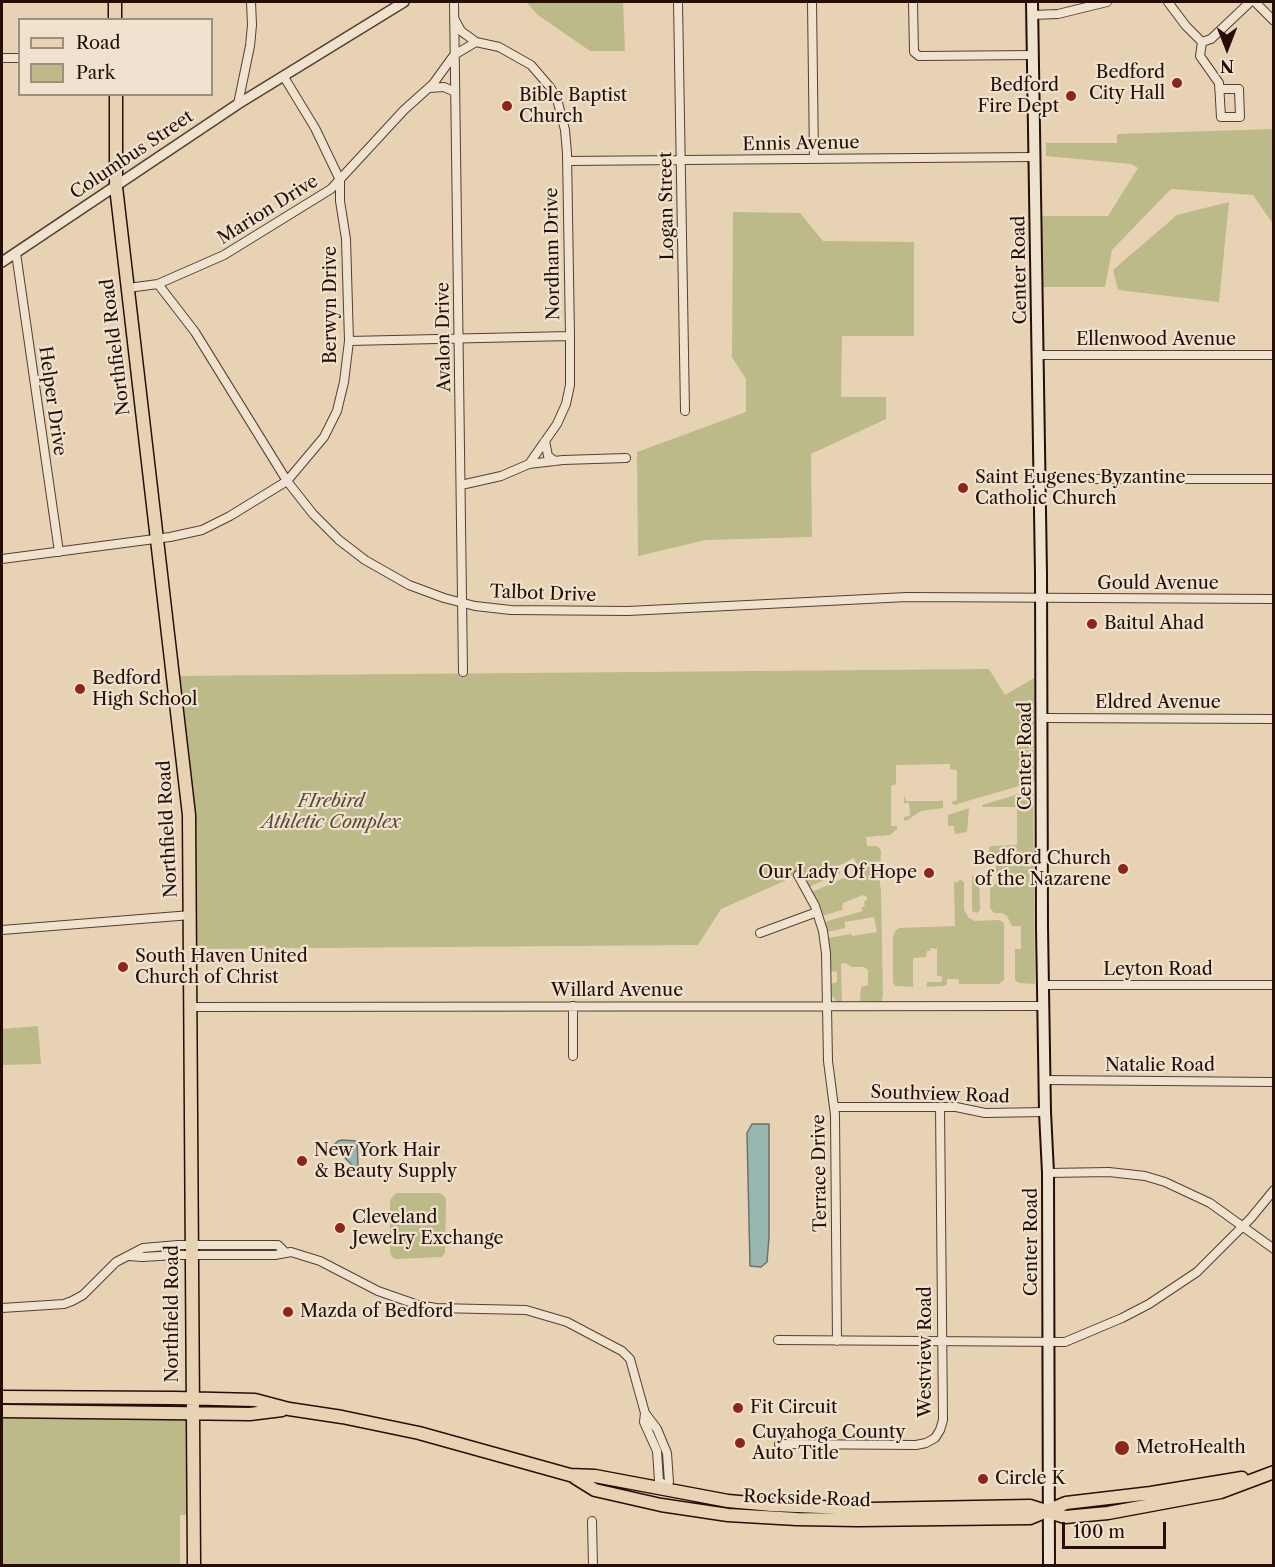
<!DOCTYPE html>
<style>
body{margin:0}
#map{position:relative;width:1275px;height:1567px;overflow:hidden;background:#e7d3b3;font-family:"Libre Caslon Text",serif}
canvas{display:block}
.frame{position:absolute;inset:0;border:3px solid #260e06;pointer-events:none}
.legend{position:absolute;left:18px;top:18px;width:195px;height:78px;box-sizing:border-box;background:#efe2ce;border:2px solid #9f8d7e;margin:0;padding:8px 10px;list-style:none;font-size:18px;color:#260e06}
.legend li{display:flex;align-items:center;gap:12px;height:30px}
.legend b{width:30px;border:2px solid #9f8d7e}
.north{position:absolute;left:1197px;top:18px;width:60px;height:60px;-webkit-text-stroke:4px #efe2ce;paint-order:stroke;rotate:180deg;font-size:16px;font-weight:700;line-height:24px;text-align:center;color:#260e06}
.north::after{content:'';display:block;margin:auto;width:21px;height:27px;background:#260e06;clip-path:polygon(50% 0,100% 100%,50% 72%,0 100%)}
.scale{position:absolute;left:1062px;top:1522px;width:104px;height:27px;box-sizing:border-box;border:3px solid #260e06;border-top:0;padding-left:8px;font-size:18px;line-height:21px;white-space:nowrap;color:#260e06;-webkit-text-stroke:4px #efe2ce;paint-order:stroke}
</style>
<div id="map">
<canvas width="1275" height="1567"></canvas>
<div class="frame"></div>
<ul class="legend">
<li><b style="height:8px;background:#e7d3b3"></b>Road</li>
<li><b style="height:16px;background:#bcba88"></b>Park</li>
</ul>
<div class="north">N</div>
<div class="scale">100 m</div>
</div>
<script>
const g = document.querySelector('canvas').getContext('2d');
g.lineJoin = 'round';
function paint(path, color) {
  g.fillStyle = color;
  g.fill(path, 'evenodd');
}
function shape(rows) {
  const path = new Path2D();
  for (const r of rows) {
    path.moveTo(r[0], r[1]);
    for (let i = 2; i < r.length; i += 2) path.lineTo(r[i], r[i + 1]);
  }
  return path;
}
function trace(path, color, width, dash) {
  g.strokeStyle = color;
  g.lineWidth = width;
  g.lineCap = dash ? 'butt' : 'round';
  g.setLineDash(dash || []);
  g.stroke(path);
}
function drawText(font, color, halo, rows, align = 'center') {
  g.font = font + ' "Libre Caslon Text",serif';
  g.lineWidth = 4.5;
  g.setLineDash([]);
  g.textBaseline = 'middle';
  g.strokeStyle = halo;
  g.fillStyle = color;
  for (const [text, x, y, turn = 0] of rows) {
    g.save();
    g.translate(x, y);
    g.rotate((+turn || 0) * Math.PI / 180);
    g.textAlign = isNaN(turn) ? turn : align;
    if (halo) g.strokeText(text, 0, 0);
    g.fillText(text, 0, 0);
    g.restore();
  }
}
paint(shape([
 [526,2,623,2,625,51,590,51,538,15],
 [1273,129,1273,224,1253,195,1171,189,1112,250,1105,287,1037,287,1035,216,1108,216,1138,168,1131,164,1046,156,1046,143,1117,143,1117,134],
 [1229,202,1219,302,1118,290,1113,270,1177,215],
 [733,212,800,213,823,241,914,242,914,336,842,336,841,397,886,397,886,419,811,454,812,537,706,540,638,556,637,452,746,412,746,379,732,357],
 [989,669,1005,695,1036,677,1037,748,1007,750,1037,750,1036,781,954,805,951,802,957,800,957,770,950,769,950,764,896,765,896,784,891,786,891,826,897,826,897,829,890,835,866,837,867,846,877,846,881,850,880,885,881,890,883,997,881,1002,860,1001,861,987,868,985,868,970,864,967,852,967,845,963,841,964,842,1002,837,1002,832,996,831,984,837,982,837,972,831,971,828,938,851,934,852,936,877,932,874,917,845,922,845,928,827,932,824,922,863,911,861,908,865,906,864,902,867,900,867,897,863,895,843,903,842,910,822,916,812,892,860,871,854,858,838,866,840,873,809,887,798,869,798,875,721,909,698,945,191,949,191,915,173,676],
 [1029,791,1033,791,1035,984,1019,983,1015,980,1015,949,1021,949,1021,926,1012,926,1007,916,1002,913,994,913,990,908,990,884,996,884,996,861,989,861,989,848,991,846,1017,845,1017,807,983,807,982,805],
 [943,795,943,808,921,811,906,821,904,820,904,817,910,816,909,803,904,803,904,796,906,801,940,801,943,800],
 [969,808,967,832,955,834,954,826,948,826,948,815],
 [972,876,979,876,980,910,977,913,972,911],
 [959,879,964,882,964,910,969,918,975,921,1000,920,1004,923,1004,980,999,984,959,984,959,979,947,979,947,984,944,986,927,987,927,982,942,982,942,976,937,976,937,949,931,948,930,951,927,951,926,957,913,958,913,987,895,986,893,982,893,938,895,931,899,928,955,926,954,882,959,882],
 [38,1026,41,1064,2,1065,2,1029],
 [396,1193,439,1193,443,1195,446,1199,445,1253,442,1257,396,1259,392,1257,390,1252,390,1200],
 [2,1411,191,1413,193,1515,180,1515,180,1565,2,1566]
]), '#bcba88');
const water = shape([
 [752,1124,769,1124,769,1237,767,1262,761,1267,750,1266,747,1133,752,1124],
 [342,1140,357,1141,358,1167,355,1168,333,1146,338,1141,342,1140]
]);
paint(water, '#97b7b0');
trace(water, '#6a736c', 1.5);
const minor = shape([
 [454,2,463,672],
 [678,2,685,411],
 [812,2,814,159],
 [913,2,914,52,919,56,1033,55],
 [1168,2,1186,26,1202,42],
 [1255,2,1274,21],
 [1032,15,1058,14,1107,2],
 [455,20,461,31,476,42,499,47,531,65,550,87,557,99,565,130,567,153,570,336,570,385,566,404,557,424,529,464,501,476,461,485],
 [1202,42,1200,56,1219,83,1221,117,1240,117,1239,89,1220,89],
 [1202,42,1211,39,1250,2],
 [2,58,20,58],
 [429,88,444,87,455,92],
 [238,104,250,46,252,25,251,2],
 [567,161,1034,157],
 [16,253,59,552],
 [158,284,195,332,287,481,313,514,339,540,365,560,409,585,444,598,475,606,511,610,628,611,907,597,1274,599],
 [128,288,158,284,224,255,331,189,404,110,433,84,454,55,476,42],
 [349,341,570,336],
 [1038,355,1274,355],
 [545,441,548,456,555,461],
 [529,464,563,460,626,458],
 [1040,479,1274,479],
 [2,559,170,537,202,530,230,516,287,481,324,437,337,411,344,382,349,341,346,239,340,201,340,180,315,128,284,77],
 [1043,718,1274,719],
 [798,875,815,906,823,931,826,953,828,1061,835,1115,837,1341],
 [2,930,191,915],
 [760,933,817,912],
 [1043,985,1274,985],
 [191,1007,1043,1006],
 [573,1056,573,1006],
 [1045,1080,1274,1082],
 [834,1107,956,1107,985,1113,1045,1112],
 [1048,1173,1109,1172,1145,1176,1165,1182,1210,1203,1274,1249],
 [129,1256,142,1257,177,1255,275,1255,291,1252,320,1261,378,1291,418,1305,436,1308,526,1310,567,1322,622,1351,630,1359,645,1413,644,1422,657,1451,659,1481,665,1485,669,1482,667,1453,657,1429,645,1413],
 [2,1308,64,1304,72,1301,83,1295,116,1262,143,1248,178,1245,278,1245,285,1252],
 [778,1340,1065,1342,1122,1318,1149,1304,1197,1272,1251,1218,1274,1190],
 [779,1444,916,1445,926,1443,935,1438,940,1430,943,1420,940,1107],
 [592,1521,593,1566]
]);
const tertiary = shape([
 [2,262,238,104,404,2]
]);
const secondary = shape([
 [1032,2,1041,574,1042,927,1045,1112,1048,1173,1049,1566]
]);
const primary = shape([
 [115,2,115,20],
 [116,94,116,187,189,815,194,1566],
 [2,1397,175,1398,255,1400,289,1409,342,1417,419,1433,570,1475,595,1476,728,1501,772,1505,870,1509,1030,1506,1065,1517,1108,1513,1221,1492,1274,1472],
 [2,1411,250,1414,282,1410],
 [574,1477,595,1490,661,1505,728,1515,797,1519,858,1520,1030,1518,1066,1503,1151,1493,1242,1478]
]);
trace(minor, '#563f31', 10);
trace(tertiary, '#563f31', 12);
trace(secondary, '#260e06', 14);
trace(primary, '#260e06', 15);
trace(minor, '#efe2ce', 8);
trace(tertiary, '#efe2ce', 9);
trace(secondary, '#efe2ce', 10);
trace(primary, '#e7d3b3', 12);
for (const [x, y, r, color] of [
 [1177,83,6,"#8f2418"],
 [1071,96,6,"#8f2418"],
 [507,106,6,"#8f2418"],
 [963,488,6,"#8f2418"],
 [1092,624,6,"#8f2418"],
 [80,689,6,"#8f2418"],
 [1123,869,6,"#8f2418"],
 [929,873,6,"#8f2418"],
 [123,967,6,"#8f2418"],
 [302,1161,6,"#8f2418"],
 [340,1228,6,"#8f2418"],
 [288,1312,6,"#8f2418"],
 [738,1408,6,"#8f2418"],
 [740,1443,6,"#8f2418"],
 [1122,1448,8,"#8f2418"],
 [983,1479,6,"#8f2418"]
]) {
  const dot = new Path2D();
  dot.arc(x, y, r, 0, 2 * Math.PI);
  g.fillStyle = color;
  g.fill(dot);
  trace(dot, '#efe2ce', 2);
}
drawText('18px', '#260e06', '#efe2ce', [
 ["Bedford",1165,73,"right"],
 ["City Hall",1165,94,"right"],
 ["Bedford",1059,86,"right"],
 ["Fire Dept",1059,107,"right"],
 ["Bible Baptist",519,96],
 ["Church",519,117],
 ["Saint Eugenes Byzantine",975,478],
 ["Catholic Church",975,499],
 ["Baitul Ahad",1104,624],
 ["Bedford",92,679],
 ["High School",92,700],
 ["Bedford Church",1111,859,"right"],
 ["of the Nazarene",1111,880,"right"],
 ["Our Lady Of Hope",917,873,"right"],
 ["South Haven United",135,957],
 ["Church of Christ",135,978],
 ["New York Hair",314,1151],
 ["& Beauty Supply",314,1172],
 ["Cleveland",352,1218],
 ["Jewelry Exchange",352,1239],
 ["Mazda of Bedford",300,1312],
 ["Fit Circuit",750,1408],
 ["Cuyahoga County",752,1433],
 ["Auto Title",752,1454],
 ["MetroHealth",1136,1448],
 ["Circle K",995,1479]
], 'left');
drawText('18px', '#260e06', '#efe2ce', [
 ["Ennis Avenue",801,144,-1],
 ["Columbus Street",132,155,-34],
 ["Logan Street",667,206,-91],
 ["Marion Drive",268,210,-32],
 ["Nordham Drive",553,254,-91],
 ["Center Road",1020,270,-91],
 ["Berwyn Drive",331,305,-90],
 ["Avalon Drive",444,337,-91],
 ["Ellenwood Avenue",1156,340],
 ["Northfield Road",116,347,-97],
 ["Helper Drive",52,401,82],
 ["Gould Avenue",1158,584],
 ["Talbot Drive",543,594,2],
 ["Eldred Avenue",1158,703],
 ["Center Road",1026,756,-90],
 ["Northfield Road",168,829,-93],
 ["Leyton Road",1158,970],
 ["Willard Avenue",617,991],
 ["Natalie Road",1160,1066],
 ["Southview Road",940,1095,2],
 ["Terrace Drive",820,1173,-91],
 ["Center Road",1032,1242,-90],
 ["Northfield Road",173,1314,-90],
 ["Westview Road",926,1352,-90],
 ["Rockside Road",807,1499,2]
]);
drawText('italic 18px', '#5a4a34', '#efe2ce', [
 ["FIrebird",331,802],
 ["Athletic Complex",331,823]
]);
</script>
